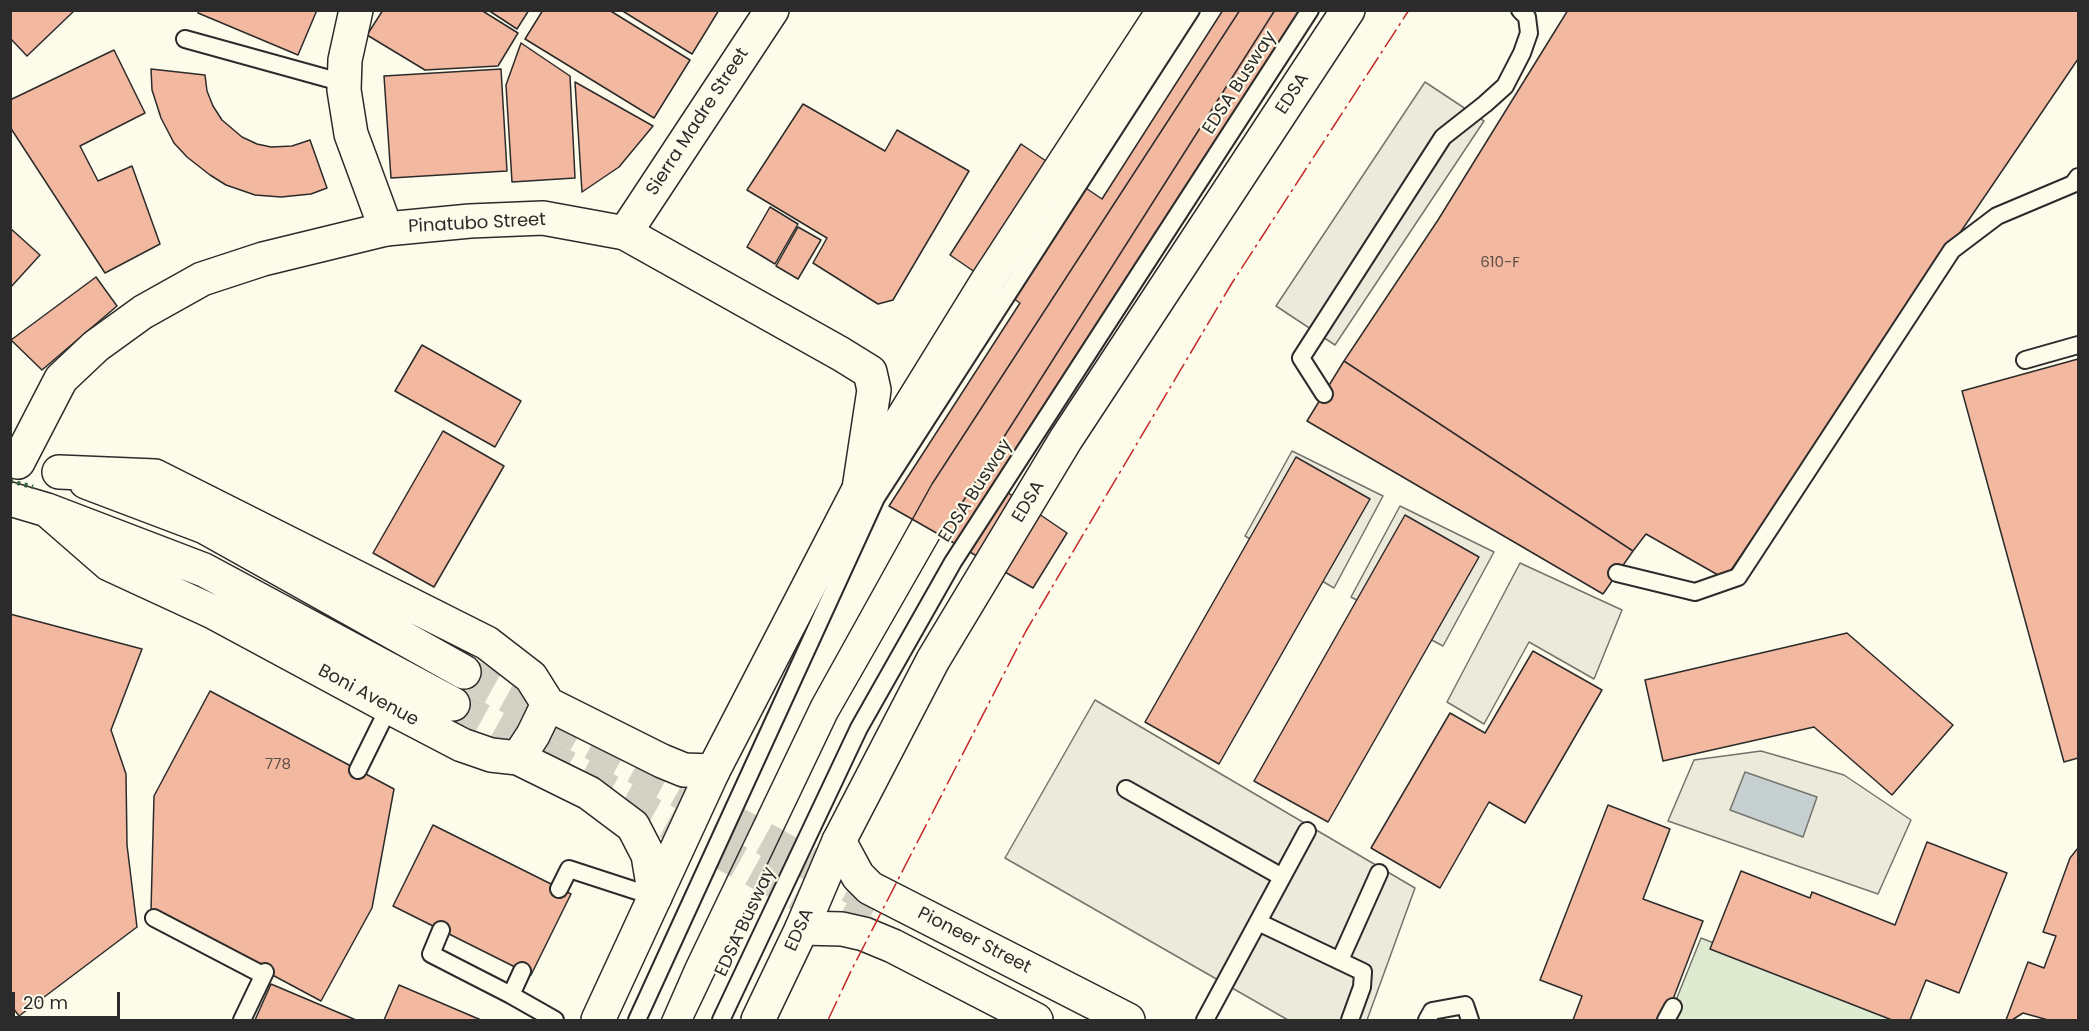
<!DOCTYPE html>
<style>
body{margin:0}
#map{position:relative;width:2089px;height:1031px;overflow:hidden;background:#fdfbea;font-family:Poppins,sans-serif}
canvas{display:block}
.frame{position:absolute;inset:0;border:12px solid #2b2b2b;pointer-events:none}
.scale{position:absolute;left:12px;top:992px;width:108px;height:27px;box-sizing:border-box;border:3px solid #2b2b2b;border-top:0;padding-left:8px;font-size:18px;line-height:21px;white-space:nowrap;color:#2b2b2b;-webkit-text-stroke:4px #fdfbea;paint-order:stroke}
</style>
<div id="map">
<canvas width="2089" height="1031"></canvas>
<div class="frame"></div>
<div class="scale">20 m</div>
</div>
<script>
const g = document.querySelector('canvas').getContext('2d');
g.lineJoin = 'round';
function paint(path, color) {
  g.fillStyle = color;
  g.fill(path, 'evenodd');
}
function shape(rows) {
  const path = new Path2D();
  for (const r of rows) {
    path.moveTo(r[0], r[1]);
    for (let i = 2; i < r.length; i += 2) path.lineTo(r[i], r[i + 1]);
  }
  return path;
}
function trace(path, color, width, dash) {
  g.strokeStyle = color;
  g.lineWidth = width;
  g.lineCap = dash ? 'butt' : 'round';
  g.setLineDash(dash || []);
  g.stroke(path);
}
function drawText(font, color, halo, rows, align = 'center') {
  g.font = font + ' Poppins,sans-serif';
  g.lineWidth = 4.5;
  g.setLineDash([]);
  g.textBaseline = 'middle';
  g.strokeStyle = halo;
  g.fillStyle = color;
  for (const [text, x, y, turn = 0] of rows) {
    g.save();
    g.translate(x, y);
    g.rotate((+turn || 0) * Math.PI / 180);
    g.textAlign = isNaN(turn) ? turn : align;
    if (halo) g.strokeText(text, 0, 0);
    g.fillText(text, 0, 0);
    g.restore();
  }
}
const green = shape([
 [1701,938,1908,1019,1908,1020,1668,1020,1701,938]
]);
paint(green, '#deebd1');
trace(green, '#74746e', 1.5);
const parking = shape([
 [1425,82,1484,121,1335,345,1276,306,1425,82],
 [1292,451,1383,496,1334,588,1245,536,1292,451],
 [1400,506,1494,552,1443,646,1351,597,1400,506],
 [1520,563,1622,610,1594,679,1529,642,1484,724,1447,702,1520,563],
 [1095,700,1415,888,1367,1020,1288,1020,1005,858,1095,700],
 [1761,751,1844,775,1911,820,1878,894,1668,821,1694,760,1761,751]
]);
paint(parking, '#eceadb');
trace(parking, '#74746e', 1.5);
const water = shape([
 [1745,772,1817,797,1803,837,1730,810,1745,772]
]);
paint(water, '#c7d0d0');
trace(water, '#74746e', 1.5);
const building = shape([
 [10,10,75,10,27,56,10,38,10,10],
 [199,10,317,10,298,55,198,13,199,10],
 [383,10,481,10,518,33,498,66,425,70,367,35,383,10],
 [488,10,529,10,517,29,488,10],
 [543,10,609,10,690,60,654,118,525,39,543,10],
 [621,10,719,10,692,54,621,10],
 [1223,10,1304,10,998,486,1067,533,1033,588,889,506,1020,303,950,255,1021,144,1102,199,1223,10],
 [1568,10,2078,10,2078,59,1725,579,1646,534,1633,551,1344,361,1438,220,1568,10],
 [521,43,570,76,575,178,512,182,506,85,521,43],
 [114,50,145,113,80,146,98,181,132,166,160,244,105,273,10,127,10,100,114,50],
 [151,69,205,75,207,91,213,106,222,120,242,137,257,144,271,147,292,146,310,140,327,188,311,194,281,197,255,195,226,185,210,175,187,157,174,143,161,118,152,90,151,69],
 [501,69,507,171,391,178,384,76,501,69],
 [575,82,653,126,619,167,582,192,575,82],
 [803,104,885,151,897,130,969,171,893,300,878,304,813,263,827,238,747,190,803,104],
 [770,207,798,224,775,264,747,247,770,207],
 [798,227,821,240,798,279,776,266,798,227],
 [10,228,40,255,10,288,10,228],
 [96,277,117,306,42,370,11,340,96,277],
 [422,345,521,401,495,447,395,391,422,345],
 [2078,359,2078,758,2064,762,1962,391,2078,359],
 [1344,361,1633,551,1603,594,1307,421,1344,361],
 [443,431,504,466,434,587,373,553,443,431],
 [1296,457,1370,499,1219,764,1145,722,1296,457],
 [1405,515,1479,557,1328,822,1254,781,1405,515],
 [10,614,142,649,111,730,126,774,127,845,137,927,19,1016,10,1004,10,614],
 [1847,633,1953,725,1892,795,1814,727,1663,761,1645,680,1847,633],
 [1533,651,1602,690,1525,823,1489,802,1440,888,1371,848,1450,713,1485,733,1533,651],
 [210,691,394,789,372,908,321,1001,151,910,154,796,210,691],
 [1608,805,1670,829,1643,899,1703,921,1665,1020,1573,1020,1582,996,1540,980,1608,805],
 [433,825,571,894,531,975,393,906,433,825],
 [1927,842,2007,873,1959,993,1926,980,1910,1020,1892,1020,1710,949,1741,871,1810,898,1812,892,1895,925,1927,842],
 [2078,848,2078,1020,2006,1020,2028,962,2044,968,2056,936,2043,932,2070,858,2078,848],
 [271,984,356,1020,255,1020,271,984],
 [399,985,481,1020,384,1020,399,985],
 [2023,1013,2048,1020,2012,1020,2023,1013]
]);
paint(building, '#f2b8a0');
trace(building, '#2b2b2b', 1.5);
trace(shape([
 [464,672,882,904],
 [453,704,869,934]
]), '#d3d1c4', 33, [33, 16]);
const lane = shape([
 [185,39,344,83],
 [2025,360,2078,345],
 [1324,394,1301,358,1443,137,1485,104,1505,86,1522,53,1529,33,1527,17,1520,10],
 [1617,573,1695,592,1738,577,1952,250,1997,216,2073,184,2078,177],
 [358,770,389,707],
 [1126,789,1282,877],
 [559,889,569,869,655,897],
 [154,918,263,975],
 [1258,922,1363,972,1362,987,1350,1020],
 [441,930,431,954,511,995],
 [1340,960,1379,873],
 [522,971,511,995,555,1020],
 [242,1020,265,972],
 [637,1020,876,498,1191,10],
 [721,1020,859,728,953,562,1310,10],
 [1205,1020,1307,831],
 [1427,1020,1432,1011,1465,1005,1470,1020],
 [1666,1020,1673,1007]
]);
const street = shape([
 [356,10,345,60,344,90,351,134,386,229],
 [625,233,772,10]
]);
const secondary = shape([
 [18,462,61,379,96,346,143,312,202,279,263,259,386,229,470,221,543,218,625,233,841,354,870,372,874,390,859,489],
 [59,472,155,476,487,643,531,677,548,704,662,761,684,770,713,771],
 [86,482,205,527,464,672],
 [10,499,47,510,204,570,453,704],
 [47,510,109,564,213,612,389,707,462,745,491,755,518,758,589,793,633,826,648,855,655,897],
 [518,758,533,735,548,704],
 [839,841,858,876,870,888,1128,1020],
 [802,928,842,929,864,934,893,946,1036,1020]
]);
const highway = shape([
 [598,1020,713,771,859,489,988,280,1164,10],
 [758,1020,802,928,839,841,933,660,1066,439,1348,10]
]);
trace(lane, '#2b2b2b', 20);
trace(street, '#2b2b2b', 36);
trace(secondary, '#2b2b2b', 36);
trace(highway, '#2b2b2b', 36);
trace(lane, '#fdfbea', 16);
trace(street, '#fdfbea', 33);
trace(secondary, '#fdfbea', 33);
trace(highway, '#fdfbea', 33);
trace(shape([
 [661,1020,686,963,812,700,932,484,1240,10],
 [693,1020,837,718,941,536,1275,10]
]), '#2b2b2b', 1.5);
trace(shape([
 [10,481,33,487]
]), '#34623c', 4.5, [3, 4.5]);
trace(shape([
 [828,1020,851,971,1026,631,1232,283,1409,10]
]), '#c62828', 1.5, [21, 4.5, 3, 4.5]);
drawText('15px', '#5d4e48', null, [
 ["610-F",1500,263],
 ["778",278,765]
]);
drawText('18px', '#2b2b2b', '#fdfbea', [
 ["EDSA Busway",1240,83,-57],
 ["EDSA",1293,94,-57],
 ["Sierra Madre Street",698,122,-57],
 ["Pinatubo Street",477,224,-3],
 ["EDSA Busway",976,491,-57],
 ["EDSA",1029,502,-59],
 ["Boni Avenue",368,696,28],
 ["EDSA Busway",746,922,-65],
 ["EDSA",800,930,-66],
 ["Pioneer Street",974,941,27]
]);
</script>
